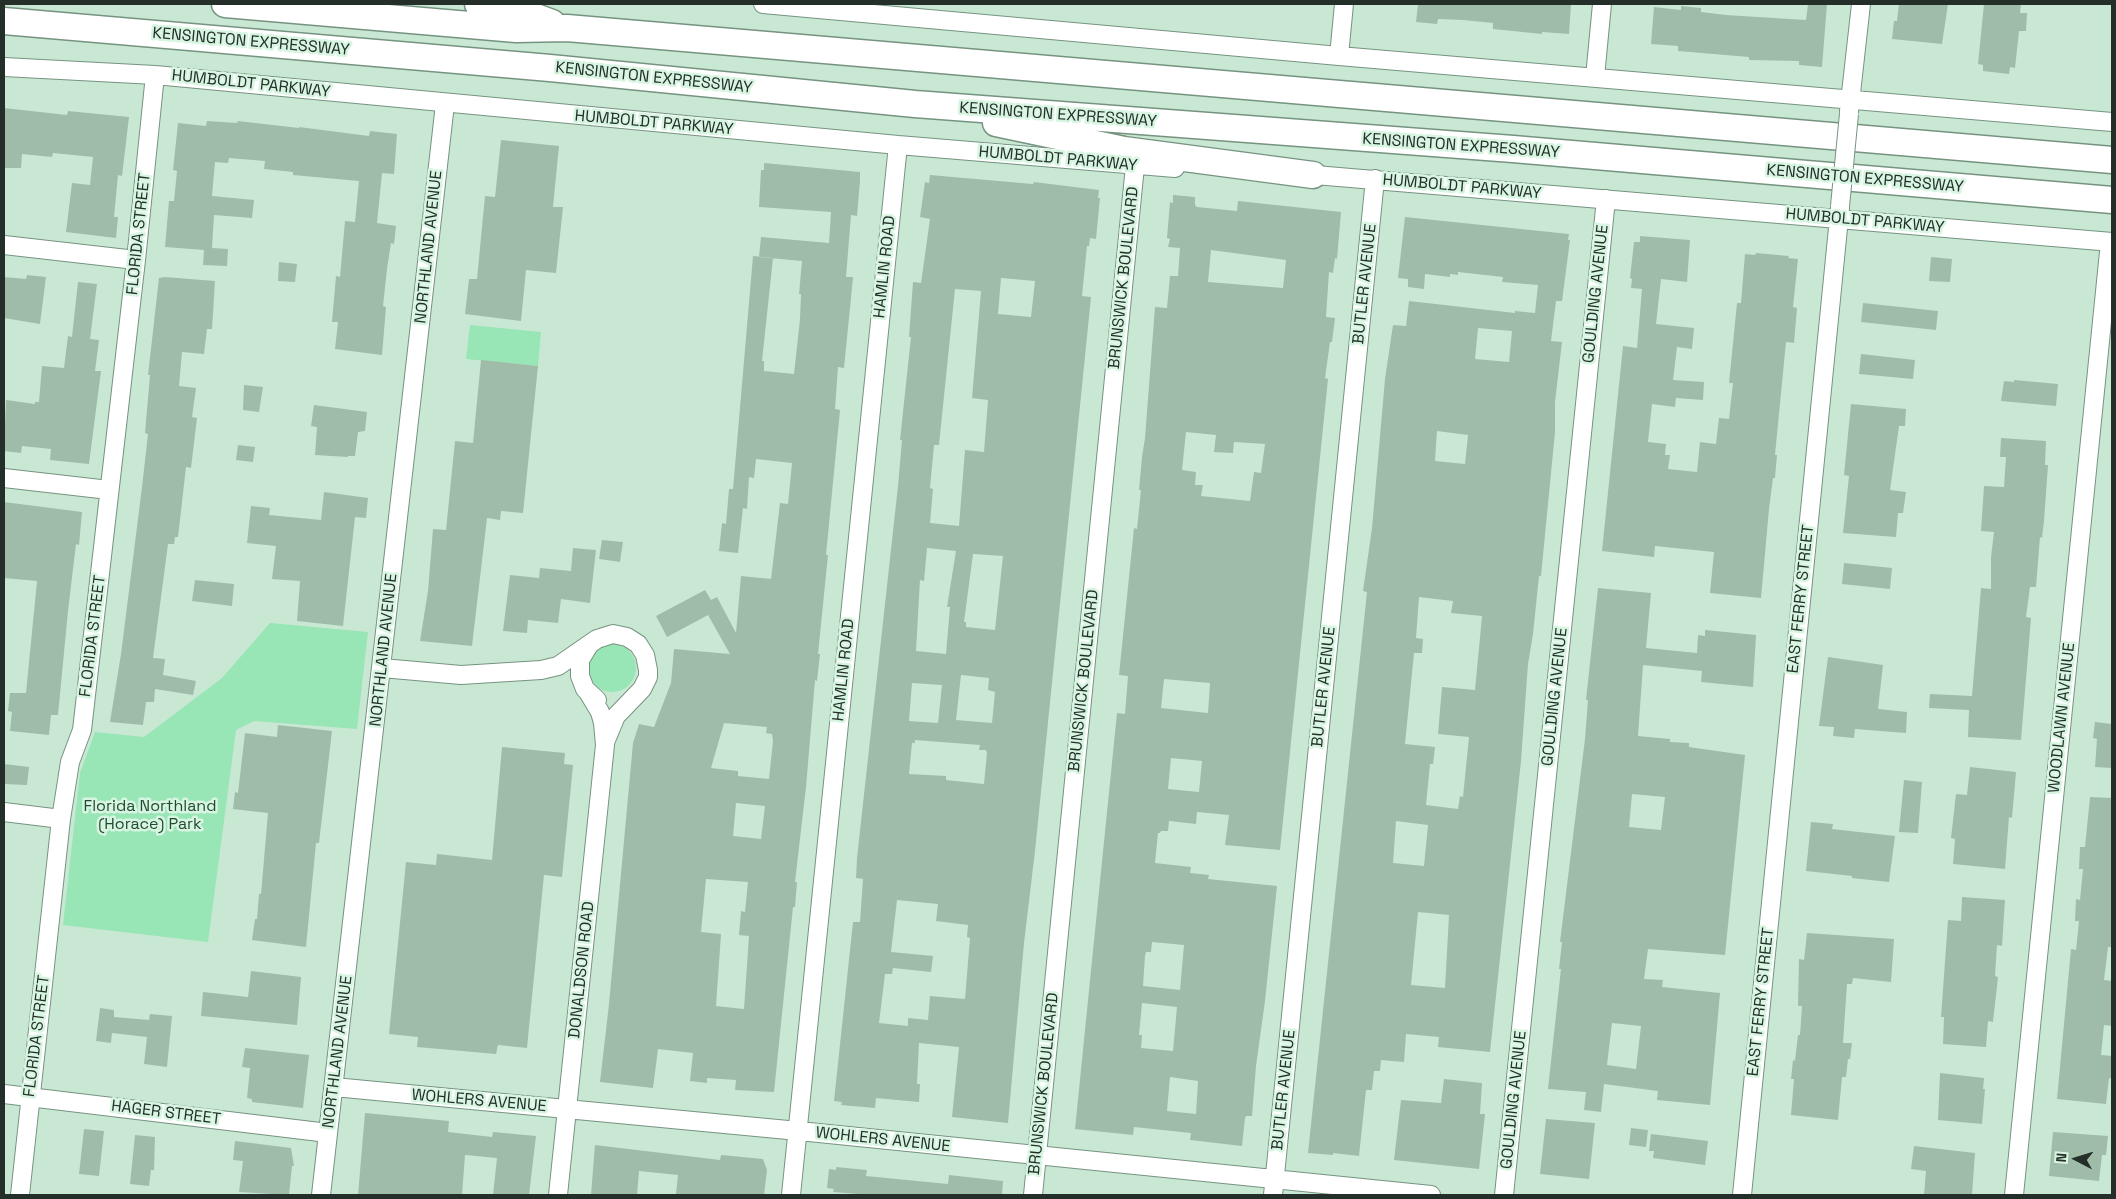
<!DOCTYPE html>
<style>
body{margin:0}
#map{position:relative;width:2116px;height:1199px;overflow:hidden;background:#c9e8d4;font-family:"Space Grotesk",sans-serif}
canvas{display:block}
.frame{position:absolute;inset:0;border:5px solid #232f28;pointer-events:none}
.north{position:absolute;left:2051px;top:1134px;width:50px;height:50px;-webkit-text-stroke:4px #d7f5e1;paint-order:stroke;rotate:275deg;font-size:14px;font-weight:700;line-height:20px;text-align:center;color:#232f28}
.north::after{content:'';display:block;margin:auto;width:18px;height:22px;background:#232f28;clip-path:polygon(50% 0,100% 100%,50% 72%,0 100%)}
</style>
<div id="map">
<canvas width="2116" height="1199"></canvas>
<div class="frame"></div>
<div class="north">N</div>
</div>
<script>
const g = document.querySelector('canvas').getContext('2d');
g.lineJoin = 'round';
function paint(path, color) {
  g.fillStyle = color;
  g.fill(path, 'evenodd');
}
function shape(rows) {
  const path = new Path2D();
  for (const r of rows) {
    if (r.length === 3) {
      path.moveTo(r[0] + r[2], r[1]);
      path.arc(r[0], r[1], r[2], 0, 2 * Math.PI);
      continue;
    }
    path.moveTo(r[0], r[1]);
    for (let i = 2; i < r.length; i += 2) path.lineTo(r[i], r[i + 1]);
  }
  return path;
}
function trace(path, color, width, dash) {
  g.strokeStyle = color;
  g.lineWidth = width;
  g.lineCap = dash ? 'butt' : 'round';
  g.setLineDash(dash || []);
  g.stroke(path);
}
function drawText(font, color, halo, rows, align = 'center') {
  g.font = font + ' "Space Grotesk",sans-serif';
  g.lineWidth = 5;
  g.setLineDash([]);
  g.textBaseline = 'middle';
  g.strokeStyle = halo;
  g.fillStyle = color;
  for (const [text, x, y, turn = 0] of rows) {
    g.save();
    g.translate(x, y);
    g.rotate((+turn || 0) * Math.PI / 180);
    g.textAlign = isNaN(turn) ? turn : align;
    if (halo) g.strokeText(text, 0, 0);
    g.fillText(text, 0, 0);
    g.restore();
  }
}
paint(shape([
 [470,325,541,332,538,366,466,359],
 [270,623,368,632,357,729,254,721,236,730,208,942,63,925,80,773,95,732,144,737,222,678],
 [612,668,24]
]), '#98e5b6');
paint(shape([
 [1418,4,1571,4,1569,34,1542,32,1542,34,1493,29,1493,23,1463,20,1438,19,1437,24,1416,22],
 [1808,4,1827,4,1822,67,1799,65,1799,61,1749,60,1749,57,1678,51,1678,46,1651,44,1654,7,1681,10,1681,6,1701,8,1701,12,1726,15,1806,20],
 [1899,4,1948,4,1942,44,1892,39,1894,21,1897,21],
 [1984,4,2021,4,2020,13,2027,13,2026,31,2019,31,2015,68,2010,67,2009,74,1983,71,1983,65,1978,64],
 [4,108,67,115,68,111,129,117,122,176,118,175,114,217,118,217,116,238,66,232,72,183,90,185,93,157,53,153,52,157,22,154,21,168,4,168],
 [207,121,237,123,238,121,299,128,299,127,369,136,370,131,397,134,394,174,382,173,377,223,396,226,394,244,391,243,387,269,383,306,386,307,382,355,335,349,338,322,332,322,336,276,340,277,345,221,355,222,359,181,293,175,293,172,264,169,265,161,229,158,228,163,215,162,212,196,254,200,252,218,214,215,212,248,228,249,227,266,203,265,204,250,165,247,169,201,174,201,177,171,173,170,178,123,206,126],
 [501,140,559,146,553,207,563,207,556,273,526,270,521,321,465,314,469,279,477,279,485,196,495,197],
 [764,163,860,172,860,181,857,216,851,215,846,277,853,277,851,298,844,368,838,367,835,409,840,410,826,555,828,555,818,654,820,654,817,681,815,680,806,787,795,882,797,882,795,907,793,907,774,1092,735,1090,736,1080,707,1078,707,1083,690,1081,693,1053,658,1049,653,1088,600,1082,609,1004,633,743,639,724,654,727,671,683,674,649,730,654,708,615,667,637,656,616,705,590,711,600,717,597,736,633,741,576,771,579,780,503,788,504,792,463,756,459,754,478,749,477,747,509,743,508,738,553,719,551,722,523,726,524,729,489,733,489,753,256,773,258,762,361,764,361,764,371,794,374,800,319,801,294,799,294,802,261,759,257,761,237,829,243,831,212,759,207,761,170,764,170],
 [724,723,767,727,766,733,772,734,773,741,769,779,738,776,738,771,711,768],
 [736,803,765,806,761,839,733,836],
 [706,879,748,882,745,912,741,911,739,935,749,936,744,1009,716,1006,721,934,701,932],
 [930,175,1033,184,1034,182,1099,190,1098,198,1100,198,1096,239,1090,238,1089,246,1087,246,1082,296,1091,297,1035,851,1024,943,1008,1123,952,1117,959,1047,919,1043,917,1084,920,1084,919,1102,876,1098,875,1108,841,1105,842,1102,834,1101,853,922,860,922,863,879,856,878,857,858,898,486,902,440,900,440,911,337,909,337,913,282,921,283,930,219,920,217,925,182,929,183],
 [1001,278,1035,281,1031,317,998,314],
 [955,289,981,291,972,398,988,400,984,452,965,450,959,526,930,523,933,489,930,488,934,445,939,445],
 [927,548,956,551,947,607,950,607,946,654,916,651,920,580,924,581],
 [973,554,1003,556,995,630,966,627,966,622,964,622],
 [961,675,989,678,988,690,995,692,992,723,956,720],
 [912,683,942,685,938,723,909,721],
 [915,740,980,745,979,750,986,750,987,753,984,784,946,780,946,776,909,774,912,743,915,743],
 [897,900,938,904,936,921,968,925,967,937,970,938,965,999,930,996,928,1020,908,1018,908,1026,879,1023,885,974,892,974,893,968,931,972,933,956,891,952],
 [1173,195,1195,197,1195,205,1197,207,1237,211,1238,201,1341,212,1337,259,1335,258,1333,273,1329,272,1326,317,1335,318,1332,342,1330,342,1325,378,1328,379,1280,850,1225,845,1229,815,1197,812,1196,824,1169,821,1168,831,1161,831,1160,833,1158,833,1155,863,1191,867,1190,873,1209,875,1208,879,1277,886,1265,1001,1256,1066,1252,1116,1246,1116,1245,1118,1242,1146,1190,1140,1191,1133,1134,1127,1133,1135,1075,1129,1117,713,1125,714,1128,676,1119,675,1134,528,1137,529,1141,490,1139,490,1142,457,1145,438,1155,307,1167,308,1170,276,1178,276,1180,248,1168,247,1170,239,1167,238,1170,202,1173,203],
 [1211,250,1286,260,1283,288,1208,282],
 [1186,432,1216,435,1214,452,1233,453,1234,442,1265,444,1261,473,1254,472,1250,501,1201,496,1203,485,1195,485,1196,472,1182,470],
 [1164,679,1210,683,1208,713,1161,708],
 [1171,758,1202,761,1199,792,1168,789],
 [1152,942,1184,945,1180,990,1143,986,1145,956,1146,952,1151,952],
 [1142,1003,1177,1007,1173,1051,1141,1048,1142,1035,1139,1035],
 [1170,1077,1198,1081,1196,1114,1167,1111],
 [1405,217,1569,234,1568,240,1570,240,1562,301,1556,301,1551,341,1562,342,1555,402,1555,432,1541,576,1539,576,1533,634,1528,664,1521,761,1490,1052,1438,1047,1439,1037,1406,1034,1404,1062,1381,1060,1380,1071,1374,1071,1372,1090,1366,1090,1359,1156,1333,1153,1333,1155,1308,1153,1367,592,1363,591,1372,528,1385,379,1393,325,1406,326,1409,301,1515,313,1515,311,1535,313,1538,285,1502,282,1503,277,1458,272,1458,275,1450,274,1450,277,1425,274,1424,289,1408,287,1408,279,1398,278],
 [1478,328,1512,331,1509,362,1475,359],
 [1437,431,1468,435,1465,464,1435,461],
 [1419,597,1453,601,1451,613,1482,616,1475,690,1442,687,1438,734,1469,737,1463,797,1460,796,1458,809,1426,805,1430,764,1433,764,1435,747,1405,744,1414,653,1422,653,1423,639,1416,638],
 [1396,821,1428,825,1424,866,1393,863],
 [1418,912,1449,915,1445,988,1411,985],
 [1640,236,1690,240,1687,282,1661,279,1656,324,1694,328,1692,349,1677,347,1673,380,1704,382,1703,400,1676,398,1675,407,1652,404,1648,442,1666,444,1665,455,1670,455,1668,469,1697,472,1700,442,1716,444,1719,418,1729,419,1733,383,1729,383,1737,303,1741,303,1745,254,1755,255,1756,253,1789,256,1788,258,1798,259,1793,307,1797,308,1794,343,1786,342,1775,455,1777,455,1775,478,1773,478,1769,509,1761,598,1710,593,1714,552,1655,546,1654,557,1602,551,1623,346,1637,348,1642,289,1631,288,1632,279,1630,278,1634,242,1640,242],
 [1931,257,1952,259,1950,282,1929,281],
 [279,262,297,264,295,282,278,281],
 [27,275,46,277,40,324,4,318,4,277,26,279],
 [165,277,215,281,212,329,207,329,204,354,182,352,179,386,196,388,192,417,197,418,191,468,186,467,178,537,175,537,174,544,168,544,153,658,165,659,163,675,196,681,193,695,155,689,154,702,146,702,143,725,110,722,121,654,142,487,148,434,145,433,150,375,148,375,159,278],
 [78,282,97,284,90,339,99,340,95,371,101,371,89,464,50,460,51,449,22,446,21,453,4,451,6,400,35,404,35,402,39,402,42,366,64,368,68,336,72,337],
 [1863,303,1938,311,1936,330,1861,322],
 [1861,354,1915,360,1913,379,1859,374],
 [481,360,538,366,523,513,501,511,500,520,487,518,472,646,420,641,428,591,433,529,446,530,455,441,473,443],
 [2014,380,2058,384,2056,406,2001,401,2004,381,2014,382],
 [244,385,263,387,259,412,243,410],
 [1851,404,1906,409,1905,426,1899,426,1890,490,1906,492,1903,513,1898,513,1896,537,1843,533,1849,476,1844,475],
 [314,405,367,412,365,431,358,432,355,456,348,456,348,457,315,455,317,427,311,426],
 [2001,438,2046,441,2045,465,2048,465,2044,521,2042,538,2040,537,2036,587,2030,587,2026,617,2031,618,2021,740,1968,737,1969,710,1929,708,1930,694,1972,696,1981,588,1991,589,1991,557,1994,532,1981,531,1984,486,2004,487,2006,457,2000,457],
 [238,445,255,447,253,462,236,460],
 [324,492,368,498,366,518,355,517,343,626,297,621,300,581,272,579,276,546,247,543,251,506,270,508,269,515,321,520],
 [4,502,82,512,79,545,76,544,68,611,58,715,51,715,49,735,10,731,12,712,8,711,10,693,26,693,37,581,4,578],
 [602,540,623,542,620,562,599,559],
 [573,548,596,550,590,603,561,599,558,623,528,620,527,633,503,631,510,575,539,578,540,568,571,571],
 [1844,563,1892,568,1890,589,1842,584],
 [195,580,234,584,232,606,192,601],
 [1598,588,1651,593,1646,648,1697,653,1698,635,1705,636,1705,630,1756,635,1753,687,1701,682,1702,671,1643,665,1638,736,1670,739,1670,742,1689,743,1689,747,1745,755,1725,955,1648,949,1644,979,1663,980,1662,987,1720,993,1710,1105,1657,1100,1658,1091,1604,1084,1601,1112,1584,1110,1586,1092,1548,1089,1561,969,1559,969,1562,942,1560,942,1585,739,1588,700,1586,700],
 [1632,794,1665,797,1661,830,1629,827],
 [1612,1023,1641,1026,1636,1069,1607,1065],
 [1828,657,1883,665,1878,709,1907,712,1906,733,1855,729,1854,738,1833,736,1834,727,1819,726],
 [2095,722,2112,724,2112,768,2095,767,2097,739,2093,738],
 [278,725,332,731,319,843,316,843,306,947,252,940,255,919,257,919,259,894,261,894,268,813,233,809,235,792,238,793,245,733,277,737],
 [502,747,565,753,564,764,573,765,562,877,544,875,527,1048,498,1045,496,1054,417,1047,418,1037,389,1034,406,862,436,865,437,854,492,860],
 [4,764,29,767,27,785,4,784],
 [1970,767,2016,772,2012,818,2009,817,2005,869,1953,864,1955,839,1951,838,1956,794,1967,795],
 [1904,780,1922,782,1918,833,1899,832],
 [2090,797,2112,798,2112,947,2108,947,2104,980,2112,981,2112,1026,2104,1025,2101,1055,2112,1056,2112,1079,2109,1078,2106,1104,2057,1099,2071,949,2076,950,2079,921,2075,921,2076,899,2080,900,2083,869,2079,869,2080,847,2085,847],
 [1811,822,1833,824,1832,829,1895,836,1889,882,1852,878,1852,876,1806,871],
 [1962,897,2005,900,2002,946,1997,945,1995,976,1998,977,1993,1022,1988,1021,1986,1047,1943,1044,1944,1017,1941,1017,1948,920,1961,921],
 [1807,933,1894,939,1891,982,1853,978,1852,984,1847,984,1843,1043,1852,1043,1850,1059,1848,1059,1846,1077,1842,1077,1838,1120,1791,1115,1794,1079,1791,1079,1793,1060,1795,1061,1798,1035,1800,1035,1802,1006,1798,1006,1799,959,1804,960],
 [251,971,301,977,297,1025,201,1016,203,992,248,997],
 [100,1008,114,1010,114,1017,149,1020,150,1014,172,1016,167,1067,144,1064,147,1037,112,1033,111,1043,96,1041],
 [245,1048,309,1055,303,1108,252,1102,252,1099,247,1098,250,1068,242,1067],
 [1940,1073,1984,1078,1983,1089,1985,1089,1982,1124,1938,1120],
 [1444,1079,1482,1083,1480,1114,1485,1114,1479,1169,1394,1160,1401,1100,1441,1103],
 [365,1113,449,1121,448,1132,492,1137,493,1132,536,1136,529,1195,493,1195,497,1158,465,1155,462,1195,358,1195],
 [1546,1119,1595,1123,1589,1179,1540,1174],
 [1631,1128,1648,1130,1646,1147,1629,1145],
 [84,1129,104,1131,99,1176,79,1174],
 [2053,1132,2108,1136,2106,1155,2102,1155,2099,1181,2049,1176],
 [1651,1134,1708,1141,1705,1165,1653,1158,1654,1151,1649,1151],
 [135,1135,155,1137,154,1170,151,1170,149,1186,130,1184],
 [235,1141,291,1148,294,1166,292,1166,289,1195,239,1192,243,1161,233,1160],
 [595,1145,720,1160,721,1155,763,1159,767,1170,764,1195,676,1194,678,1175,639,1171,637,1195,591,1195],
 [1914,1146,1975,1153,1972,1195,1924,1195,1926,1171,1911,1169],
 [836,1167,867,1170,866,1176,948,1184,949,1175,1003,1181,1002,1195,871,1195,833,1192,834,1189,827,1188,829,1169,836,1170]
]), '#9fbca9');
const minor = shape([
 [763,4,1339,56,2112,122],
 [1339,56,1344,4],
 [4,67,155,75,898,145,1175,168],
 [1595,77,1602,4],
 [1849,111,1861,4],
 [1303,174,2112,242],
 [4,245,136,260],
 [4,478,109,490],
 [589,645,580,660,580,676,585,689,597,700],
 [382,668,461,675,541,670,558,666,597,639,613,634,627,637,638,644,645,655,648,670,648,677,642,689,616,716,606,740],
 [4,812,61,819],
 [334,1087,809,1132,1431,1195],
 [4,1094,328,1133],
 [20,1195,61,819,70,762,82,730,136,260,155,75],
 [321,1195,445,104],
 [558,1195,605,745,603,723,600,712,588,692],
 [791,1195,898,145],
 [1033,1195,1135,166],
 [1273,1195,1375,179],
 [1504,1195,1606,199],
 [1742,1195,1840,208],
 [2014,1195,2110,242]
]);
const highway = shape([
 [225,4,516,29,567,28,2112,160],
 [478,4,517,10,552,23],
 [4,21,550,68,915,104,1513,149,2112,200],
 [996,123,1124,150,1313,175]
]);
trace(minor, '#769380', 20);
trace(highway, '#769380', 29);
trace(minor, '#fff', 18);
trace(highway, '#fff', 26);
const minorBridge = shape([
 [1840,206,1849,114]
]);
trace(minorBridge, '#769380', 20, []);
trace(minorBridge, '#fff', 18);
drawText('16px', '#232f28', '#d7f5e1', [
 ["KENSINGTON EXPRESSWAY",251,42,5],
 ["KENSINGTON EXPRESSWAY",654,78,6],
 ["HUMBOLDT PARKWAY",251,84,6],
 ["KENSINGTON EXPRESSWAY",1058,115,4],
 ["HUMBOLDT PARKWAY",654,123,5],
 ["KENSINGTON EXPRESSWAY",1461,146,4],
 ["HUMBOLDT PARKWAY",1058,159,5],
 ["KENSINGTON EXPRESSWAY",1865,179,5],
 ["HUMBOLDT PARKWAY",1462,187,5],
 ["HUMBOLDT PARKWAY",1865,221,5],
 ["FLORIDA STREET",139,234,-84],
 ["NORTHLAND AVENUE",429,247,-84],
 ["HAMLIN ROAD",885,267,-84],
 ["BRUNSWICK BOULEVARD",1124,278,-84],
 ["BUTLER AVENUE",1365,284,-84],
 ["GOULDING AVENUE",1596,294,-84],
 ["EAST FERRY STREET",1801,599,-84],
 ["FLORIDA STREET",93,636,-83],
 ["NORTHLAND AVENUE",384,650,-84],
 ["HAMLIN ROAD",844,670,-84],
 ["BRUNSWICK BOULEVARD",1084,681,-84],
 ["BUTLER AVENUE",1324,687,-84],
 ["GOULDING AVENUE",1555,697,-84],
 ["WOODLAWN AVENUE",2062,718,-84],
 ["DONALDSON ROAD",582,970,-84],
 ["EAST FERRY STREET",1761,1002,-84],
 ["FLORIDA STREET",37,1036,-83],
 ["NORTHLAND AVENUE",338,1052,-83],
 ["BRUNSWICK BOULEVARD",1044,1084,-84],
 ["BUTLER AVENUE",1284,1090,-84],
 ["GOULDING AVENUE",1514,1100,-84],
 ["WOHLERS AVENUE",479,1101,5],
 ["HAGER STREET",166,1113,7],
 ["WOHLERS AVENUE",883,1140,6]
]);
drawText('16px', '#224a33', '#d7f5e1', [
 ["Florida Northland",150,807],
 ["(Horace) Park",150,825]
]);
</script>
